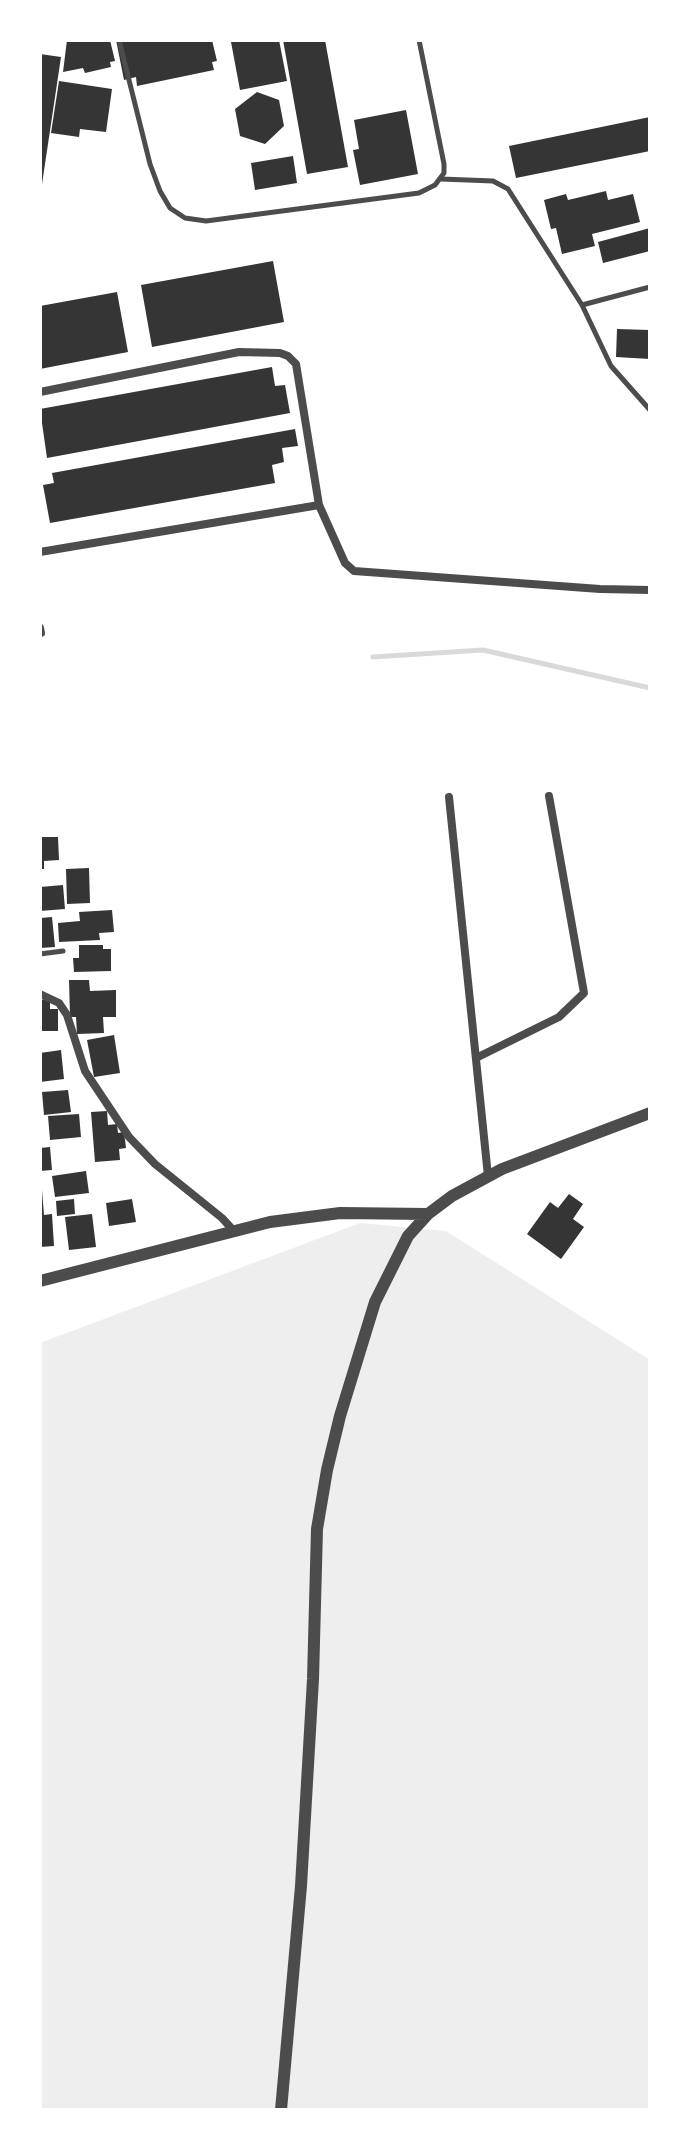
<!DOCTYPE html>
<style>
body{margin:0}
#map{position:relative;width:690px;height:2150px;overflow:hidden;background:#fff;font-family:"PT Sans Narrow",sans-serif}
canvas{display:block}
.frame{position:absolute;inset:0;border:42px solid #fff;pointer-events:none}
</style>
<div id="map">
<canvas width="690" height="2150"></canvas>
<div class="frame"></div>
</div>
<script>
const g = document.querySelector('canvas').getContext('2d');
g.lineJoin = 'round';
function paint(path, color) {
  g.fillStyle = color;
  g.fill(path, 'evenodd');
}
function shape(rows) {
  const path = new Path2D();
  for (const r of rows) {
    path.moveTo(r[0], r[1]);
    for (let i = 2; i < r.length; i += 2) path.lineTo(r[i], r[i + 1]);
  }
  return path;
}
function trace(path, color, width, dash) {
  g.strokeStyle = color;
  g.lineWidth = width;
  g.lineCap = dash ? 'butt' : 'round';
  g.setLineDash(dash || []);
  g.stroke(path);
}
paint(shape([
 [360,1223,446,1231,650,1360,650,2110,40,2110,40,1343]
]), '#eee');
trace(shape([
 [373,657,483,650,650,688]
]), '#d9d9d9', 5);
paint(shape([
 [67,40,110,40,115,61,110,62,111,67,85,73,83,68,63,72],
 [116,40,212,40,217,61,212,62,214,70,137,86,136,77,124,80],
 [243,40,279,40,287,81,240,90,231,42],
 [283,40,325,40,348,167,307,174],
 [40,54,61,57,42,184,40,184],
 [59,81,112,89,106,132,80,129,79,137,51,133],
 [257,92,279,100,284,126,265,144,240,136,235,109],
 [406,110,418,174,360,185,353,150,359,149,354,120],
 [650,117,650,151,516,178,509,146],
 [293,156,297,183,255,190,251,163],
 [606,191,608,200,633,194,640,222,592,234,595,246,562,254,556,228,551,229,544,200,566,194,568,200],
 [650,228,650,251,603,263,598,242],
 [273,261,284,322,152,347,141,285],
 [117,292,128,352,40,369,40,306],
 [617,329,650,330,650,359,616,357],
 [272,367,275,386,285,385,290,413,47,458,40,409],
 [295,429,298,446,282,448,284,462,272,465,275,483,50,523,43,485,54,483,52,473],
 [40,837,58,837,59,860,44,861,44,869,40,869],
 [89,868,90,903,67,904,66,869],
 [63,885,65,909,40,911,40,887],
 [112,910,114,932,99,933,100,940,59,942,58,923,80,921,79,912],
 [52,917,55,947,40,948,40,918],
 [79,945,103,945,103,949,111,949,111,971,74,972,73,958,79,958],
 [69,980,89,980,90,991,116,990,116,1017,103,1017,104,1033,77,1034,76,1017,70,1017],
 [40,1000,50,1000,50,1009,58,1009,58,1031,40,1031],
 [114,1035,120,1073,94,1077,87,1040],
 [61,1050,64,1079,40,1082,40,1053],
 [68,1090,71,1112,44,1115,42,1092],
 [107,1111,108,1125,117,1124,118,1133,124,1132,126,1148,119,1149,120,1160,95,1162,91,1112],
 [79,1114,81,1137,50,1140,48,1116],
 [50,1147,52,1170,40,1171,40,1148],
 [86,1171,89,1193,55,1197,52,1176],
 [40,1190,42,1190,44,1215,52,1214,54,1246,40,1247],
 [569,1194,583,1204,573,1219,584,1227,561,1259,527,1234,550,1202,558,1208],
 [74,1199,75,1214,57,1216,56,1201],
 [132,1199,136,1222,109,1226,106,1203],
 [92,1214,96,1247,69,1250,65,1217]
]), '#353535');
trace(shape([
 [119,40,150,164,160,191,170,208,185,218,206,221,419,193,435,185,444,173,444,164,419,40],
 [441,179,493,181,508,189,582,305,611,366,650,410],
 [582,305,650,287],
 [40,954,63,951]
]), '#4c4c4c', 5);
trace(shape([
 [40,392,239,352,280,353,288,356,296,364,319,505,345,563,354,571,600,589,650,590],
 [40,552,319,505],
 [40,628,41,633],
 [449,797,488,1176],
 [40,994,59,1003,67,1015,85,1071,129,1137,155,1164,222,1218,233,1230],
 [476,1058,559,1017,584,993,549,796]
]), '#4c4c4c', 8);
trace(shape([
 [40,1281,270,1222,340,1213,428,1214],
 [281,2110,301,1886,313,1679,317,1529,327,1470,340,1416,375,1302,408,1236,428,1214,452,1196,502,1169,650,1113]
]), '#4c4c4c', 12);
</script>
